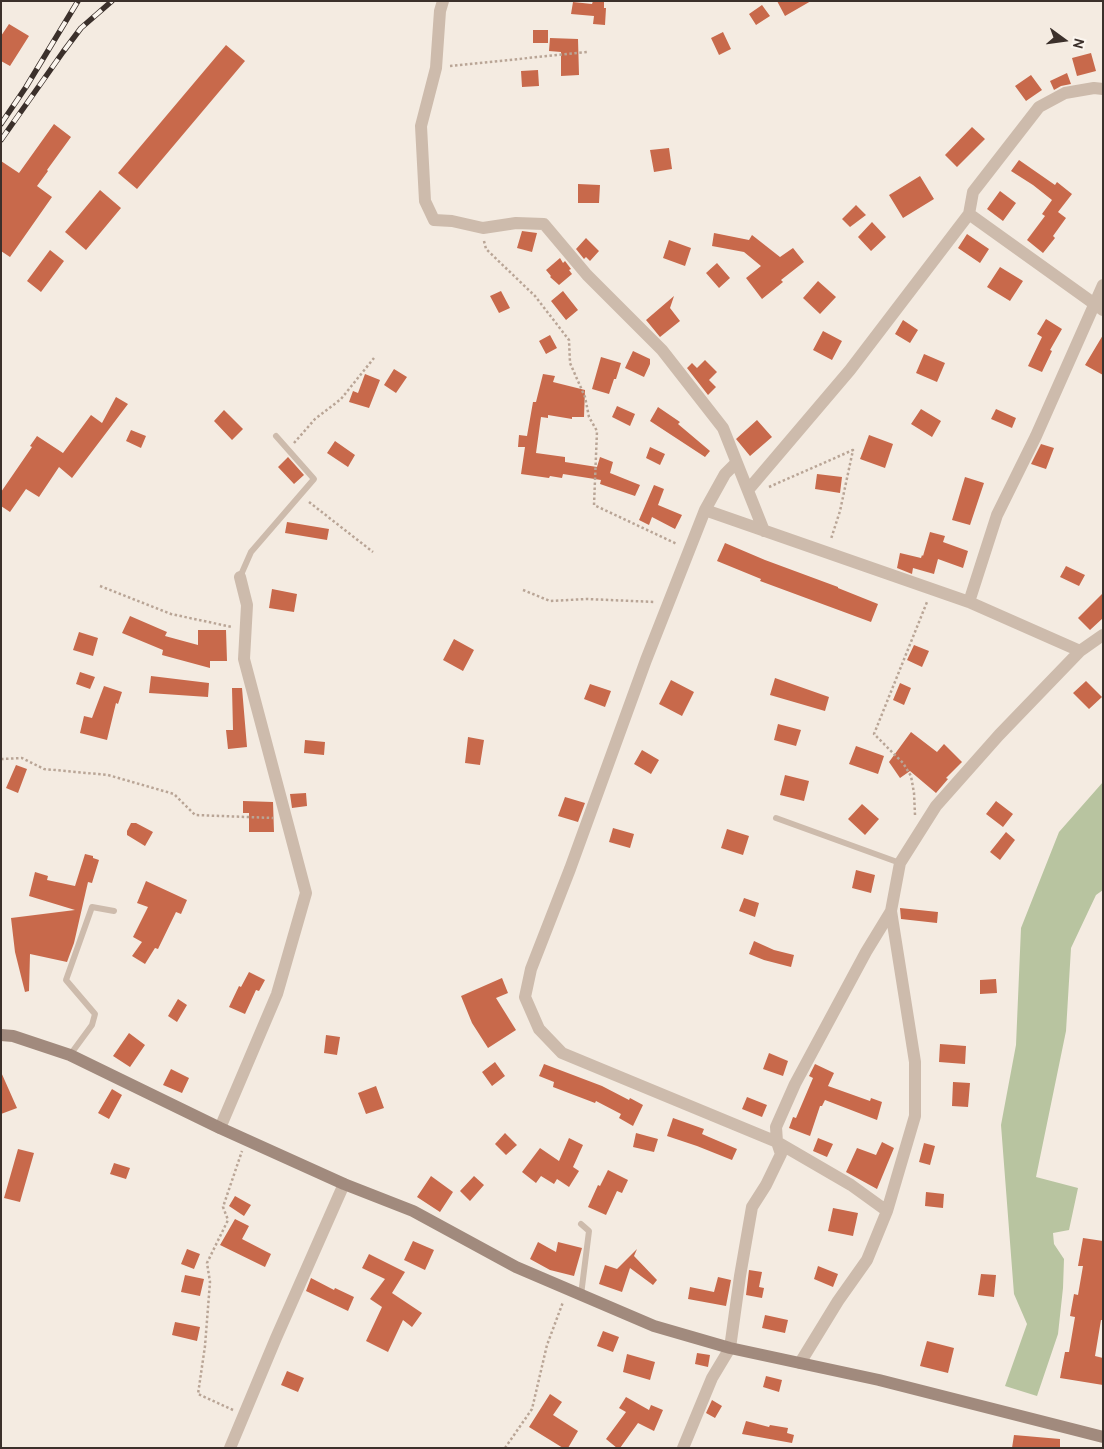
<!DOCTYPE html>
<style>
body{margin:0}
#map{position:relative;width:1104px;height:1449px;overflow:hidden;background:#f4ebe1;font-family:Cabin,sans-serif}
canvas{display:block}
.frame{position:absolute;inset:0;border:2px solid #3b302b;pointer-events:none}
.north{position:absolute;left:1039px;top:15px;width:50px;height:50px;-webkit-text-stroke:4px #fbf5ee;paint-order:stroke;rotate:104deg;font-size:14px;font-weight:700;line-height:20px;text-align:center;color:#3b302b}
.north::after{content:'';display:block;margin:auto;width:18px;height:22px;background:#3b302b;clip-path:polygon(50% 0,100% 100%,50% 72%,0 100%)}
</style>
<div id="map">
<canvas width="1104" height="1449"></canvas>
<div class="frame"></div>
<div class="north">N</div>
</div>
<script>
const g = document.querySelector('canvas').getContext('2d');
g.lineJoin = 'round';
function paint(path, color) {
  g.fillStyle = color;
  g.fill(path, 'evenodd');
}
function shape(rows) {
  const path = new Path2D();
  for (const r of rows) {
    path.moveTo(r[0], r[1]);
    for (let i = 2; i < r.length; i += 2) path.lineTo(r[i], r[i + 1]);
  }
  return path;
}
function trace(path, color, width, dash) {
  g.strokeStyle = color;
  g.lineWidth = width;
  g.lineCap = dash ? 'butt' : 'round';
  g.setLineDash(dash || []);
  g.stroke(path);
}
paint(shape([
 [1103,782,1103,890,1096,895,1071,948,1066,1031,1036,1177,1078,1188,1069,1230,1053,1233,1054,1244,1064,1259,1063,1288,1058,1334,1037,1396,1005,1386,1027,1324,1014,1294,1001,1125,1016,1045,1021,928,1059,832]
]), '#b8c4a0');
paint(shape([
 [593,1,604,1,604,8,606,8,605,25,593,24,594,16,571,14,573,2,592,4],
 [777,1,811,1,785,16],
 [762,5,770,16,756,25,749,14],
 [9,24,29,36,10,66,1,61,1,36],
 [533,30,548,30,548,43,533,43],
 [723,32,731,49,719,55,711,38],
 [550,38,578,39,579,75,561,76,561,52,549,51],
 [226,45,245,61,137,189,118,173],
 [1091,53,1096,71,1077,76,1072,58],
 [538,70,539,86,522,87,521,71],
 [1067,73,1071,84,1061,86,1054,90,1050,81],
 [1031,75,1042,90,1026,101,1015,86],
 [54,124,71,137,47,170,48,171,37,186,52,197,10,257,1,251,1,161,19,173],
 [972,127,985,139,957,167,945,155],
 [669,148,672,169,654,172,650,150],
 [1019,160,1055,185,1057,182,1072,194,1058,212,1066,218,1053,236,1055,238,1043,253,1027,240,1045,216,1042,214,1052,200,1033,185,1011,171],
 [920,176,934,199,903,218,889,195],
 [578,184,600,185,599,203,578,203],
 [100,190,121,208,86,250,65,232],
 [1000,191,1016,203,1003,221,987,209],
 [856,205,866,215,850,227,842,219],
 [872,222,886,237,871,251,858,237],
 [522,231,537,233,532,252,517,248],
 [714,233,749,240,752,235,780,257,793,248,804,262,781,280,783,282,762,299,746,278,761,266,744,252,712,246],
 [967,234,989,249,980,263,958,248],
 [586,238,599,251,590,261,586,257,584,259,576,249],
 [669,240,691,248,685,266,663,258],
 [50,250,64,261,41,292,27,281],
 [560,258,563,263,565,261,571,269,569,270,572,274,559,285,550,277,551,276,546,270],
 [717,263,730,278,719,288,706,273],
 [1000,267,1023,281,1010,301,987,287],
 [818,281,836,297,820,314,803,298],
 [501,291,510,308,499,313,490,296],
 [563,291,578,310,566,320,551,301],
 [674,296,670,308,680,321,660,337,646,320],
 [1046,319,1062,329,1050,350,1052,351,1042,372,1028,366,1042,337,1037,334],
 [903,320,918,330,910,343,895,334],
 [823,331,842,341,832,360,813,350],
 [550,335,557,348,546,354,539,341],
 [1103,335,1103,375,1085,365],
 [633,351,650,359,650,364,644,377,625,368],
 [924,354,945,363,937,382,916,373],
 [601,357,621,363,616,379,614,379,609,394,592,389],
 [705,360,717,372,709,380,716,387,708,395,687,368,692,363,697,368],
 [394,369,407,377,396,393,384,385],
 [365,374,380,380,369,408,349,402,353,391,358,393],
 [543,374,555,376,553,382,585,390,584,417,572,417,572,419,548,415,548,418,541,417,536,453,565,457,565,462,597,467,600,457,613,462,610,473,640,485,635,496,600,484,601,480,563,474,562,478,550,476,549,478,521,474,525,447,518,447,519,435,527,436,533,402,536,402],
 [116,397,128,404,72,478,59,467,39,497,26,489,10,512,1,506,1,492,32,447,30,446,37,436,63,453,91,415,102,423],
 [617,406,635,414,630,426,612,417],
 [658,407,680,422,678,424,710,451,705,457,650,421],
 [921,409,941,421,932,437,911,424],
 [996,409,1016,418,1012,428,991,419],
 [224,410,243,429,232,440,214,421],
 [757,420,772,437,750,456,736,439],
 [131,430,146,436,141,448,126,441],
 [869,435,893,444,885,468,860,459],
 [335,441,355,455,348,467,327,453],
 [1041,444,1054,448,1046,469,1031,464],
 [650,447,665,454,660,465,646,458],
 [288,457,304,475,294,484,278,467],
 [817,474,842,477,840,493,815,489],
 [965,477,984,483,970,525,952,520],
 [654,485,664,489,658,505,682,515,675,529,652,517,649,525,639,520],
 [287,522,329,529,327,540,285,533],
 [930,532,945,536,943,542,968,551,963,568,938,559,934,574,913,568,912,574,897,568,900,553,921,558,922,555,923,556],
 [725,543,765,560,838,587,838,588,878,604,871,622,760,581,761,579,717,561],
 [1066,566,1085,575,1079,586,1060,577],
 [272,589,297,594,294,612,269,608],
 [1103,593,1103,618,1090,630,1078,618],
 [130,616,167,632,165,636,198,645,198,630,226,630,227,661,210,661,210,668,162,655,163,650,122,633],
 [79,632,98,638,93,656,73,650],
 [454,639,474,650,463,671,443,660],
 [914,645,929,651,922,667,907,660],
 [80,672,95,677,90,689,76,684],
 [151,676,209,683,208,697,149,693],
 [775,678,829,697,825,711,770,695],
 [671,680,694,692,682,716,659,704],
 [1086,681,1102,697,1089,709,1073,693],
 [900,683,911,688,904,705,893,700],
 [590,684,611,691,605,707,584,699],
 [104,686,122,692,118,704,116,703,107,740,80,733,84,716,92,718],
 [232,688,242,688,247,747,228,749,226,730,233,730],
 [778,724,801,730,796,746,774,740],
 [911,732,937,752,944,744,962,762,946,778,948,779,936,793,910,771,900,778,889,762],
 [468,737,484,740,480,765,465,763],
 [305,740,325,742,324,755,304,753],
 [856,746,884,756,878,774,849,764],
 [642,750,659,760,651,774,634,764],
 [16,765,27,769,18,793,6,788],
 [785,775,809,781,804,801,780,795],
 [306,793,307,806,292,808,290,794],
 [565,797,585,803,578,822,558,816],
 [243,801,273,802,274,832,249,832,249,813,243,813],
 [996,801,1013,814,1003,827,986,814],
 [862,804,879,819,865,835,848,819],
 [131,823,136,823,153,832,145,846,127,835,127,831],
 [613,828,634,834,630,848,609,842],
 [727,829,749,836,743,855,721,848],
 [1006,832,1015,840,1000,860,990,852],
 [85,854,93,856,93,858,99,860,92,883,88,882,74,943,67,962,30,954,29,991,25,992,15,952,11,918,75,910,29,896,35,872,48,876,47,880,75,886],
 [856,870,875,875,871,893,852,888],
 [146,881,187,900,181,914,176,912,158,949,155,948,145,964,132,956,142,942,133,937,148,907,137,903],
 [744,898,759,903,755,917,739,911],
 [900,908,938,912,937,923,901,919],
 [754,941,774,950,794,955,791,967,764,960,749,954],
 [249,972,265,980,259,991,256,990,245,1014,229,1007,239,986,241,987],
 [502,978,508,993,496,998,516,1030,488,1048,472,1023,461,996],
 [996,979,997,993,980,994,980,980],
 [178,999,187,1005,177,1022,168,1016],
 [129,1033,145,1045,130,1067,113,1056],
 [326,1035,340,1037,337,1055,324,1053],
 [940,1044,966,1046,965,1064,939,1062],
 [769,1053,788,1061,783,1076,763,1069],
 [495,1062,505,1076,492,1086,482,1072],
 [544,1064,602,1086,629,1100,630,1098,643,1105,633,1126,619,1118,621,1114,596,1101,595,1103,553,1087,554,1082,539,1076],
 [815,1064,834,1073,828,1086,870,1101,871,1098,882,1102,877,1120,825,1100,822,1106,820,1106,810,1136,789,1128,793,1117,796,1118,813,1078,809,1076],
 [171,1069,189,1078,182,1093,163,1085],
 [1,1072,17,1108,1,1114],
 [953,1082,970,1083,968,1107,952,1106],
 [376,1086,384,1108,366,1114,358,1093],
 [112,1089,122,1095,109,1119,98,1113],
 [747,1097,767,1105,762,1117,742,1109],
 [673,1118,704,1129,702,1134,737,1149,732,1160,697,1146,667,1136],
 [505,1133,517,1145,506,1155,495,1144],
 [636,1133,658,1139,654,1152,633,1147],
 [569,1138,583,1145,573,1167,579,1171,569,1187,557,1179,554,1184,541,1176,536,1183,522,1172,540,1148,559,1161],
 [818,1138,833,1144,827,1157,813,1151],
 [882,1142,894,1148,877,1189,846,1172,857,1148,876,1155],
 [924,1143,935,1146,930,1165,919,1162],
 [18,1149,34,1153,20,1202,4,1198],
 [114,1163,130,1168,126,1179,110,1174],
 [608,1170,628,1180,622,1193,617,1191,606,1215,588,1207,598,1185,600,1186],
 [431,1176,453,1192,440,1212,417,1197],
 [474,1176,484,1185,470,1201,460,1191],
 [926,1192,944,1194,943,1208,925,1206],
 [235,1196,251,1205,244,1216,229,1206],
 [833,1208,858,1213,853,1236,828,1231],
 [235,1219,249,1226,242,1239,271,1254,265,1267,220,1245],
 [1083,1238,1103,1241,1103,1320,1101,1320,1095,1356,1103,1358,1103,1385,1060,1378,1065,1352,1069,1352,1075,1317,1070,1316,1074,1294,1078,1295,1083,1266,1078,1266],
 [413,1241,434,1250,425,1270,404,1260],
 [538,1242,556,1252,558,1242,582,1248,574,1276,550,1270,530,1259],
 [187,1249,200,1254,194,1269,181,1264],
 [637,1249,634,1256,657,1280,653,1285,630,1268,622,1292,599,1284,605,1265,617,1269],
 [369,1254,405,1272,392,1293,422,1313,412,1327,403,1320,388,1352,366,1341,382,1307,370,1299,385,1279,362,1268],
 [818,1266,838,1274,833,1287,814,1279],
 [749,1270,762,1272,759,1287,764,1288,762,1298,746,1295],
 [981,1274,996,1275,994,1297,978,1295],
 [185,1275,204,1279,200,1296,181,1292],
 [718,1277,731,1280,726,1306,688,1299,690,1287,714,1292],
 [311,1278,334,1290,335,1288,354,1297,348,1311,306,1291],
 [765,1315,788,1320,785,1333,762,1328],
 [175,1322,200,1327,197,1341,172,1335],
 [603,1331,619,1337,613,1352,597,1346],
 [927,1341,954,1348,948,1373,920,1366],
 [697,1353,710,1355,708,1367,695,1364],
 [627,1354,655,1362,650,1380,623,1372],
 [287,1371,304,1378,298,1392,281,1385],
 [766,1376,782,1380,779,1392,763,1387],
 [550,1394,562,1402,553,1415,578,1431,568,1448,563,1448,529,1427],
 [626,1397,649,1410,651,1405,663,1410,654,1431,638,1423,620,1448,617,1448,606,1439,626,1412,619,1408],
 [712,1400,722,1406,715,1418,706,1413],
 [746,1421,769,1427,770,1425,788,1428,787,1433,794,1435,792,1443,742,1434],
 [1014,1435,1060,1439,1060,1448,1012,1448]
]), '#c8694b');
trace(shape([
 [450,66,587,52],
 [484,241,486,249,535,296,569,340,570,363,585,397,589,417,597,431,594,505,677,544],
 [294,443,315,419,341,399,374,358],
 [769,487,853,450,840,511,831,539],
 [309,502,373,552],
 [100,586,171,614,232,627],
 [523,590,550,601,587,599,655,602],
 [1,759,22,758,44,769,108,775,174,794,195,815,273,818],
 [915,815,914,793,911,776,903,763,874,734,927,602],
 [233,1410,198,1394,205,1346,210,1282,207,1263,228,1220,223,1207,242,1151],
 [505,1448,532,1409,547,1345,563,1302]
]), '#b9a596', 2.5, [2.5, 2.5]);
trace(shape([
 [240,577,251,552,314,479,276,436],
 [776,818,900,863],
 [70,1055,92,1025,95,1014,66,980,92,907,114,911],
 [581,1224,589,1231,581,1295]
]), '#cdbbac', 6);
trace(shape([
 [443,1,440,11,436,68,421,126,425,201,434,220,452,221,483,228,516,223,544,224,587,275,662,350,723,428,764,531],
 [969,214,1103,310],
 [748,490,850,370,969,214,973,192,1039,107,1065,93,1094,88,1103,89],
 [705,510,725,474,736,463],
 [1080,651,969,602,997,515,1036,436,1103,285],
 [220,1128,277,994,306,893,244,659,247,605,240,577],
 [887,1211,851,1185,777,1142,562,1053,539,1029,525,997,531,969,570,869,646,660,705,510,969,602],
 [800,1363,838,1301,867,1260,887,1211,915,1116,915,1062,891,911,900,863,936,806,999,735,1080,651,1103,635],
 [230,1448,276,1338,344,1184],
 [683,1448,712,1378,730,1348,740,1276,752,1207,766,1185,781,1154,777,1142,776,1127,795,1084,866,952,891,911]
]), '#cdbbac', 12);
trace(shape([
 [1,1035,13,1036,70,1055,220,1128,344,1184,413,1211,516,1267,654,1326,730,1348,879,1380,1103,1437]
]), '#a18a7d', 12);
const rail = shape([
 [1,124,26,87,78,1],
 [1,140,63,52,81,28,112,1]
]);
trace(rail, '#3b302b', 5.5);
trace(rail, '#fbf5ee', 4, [11]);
</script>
